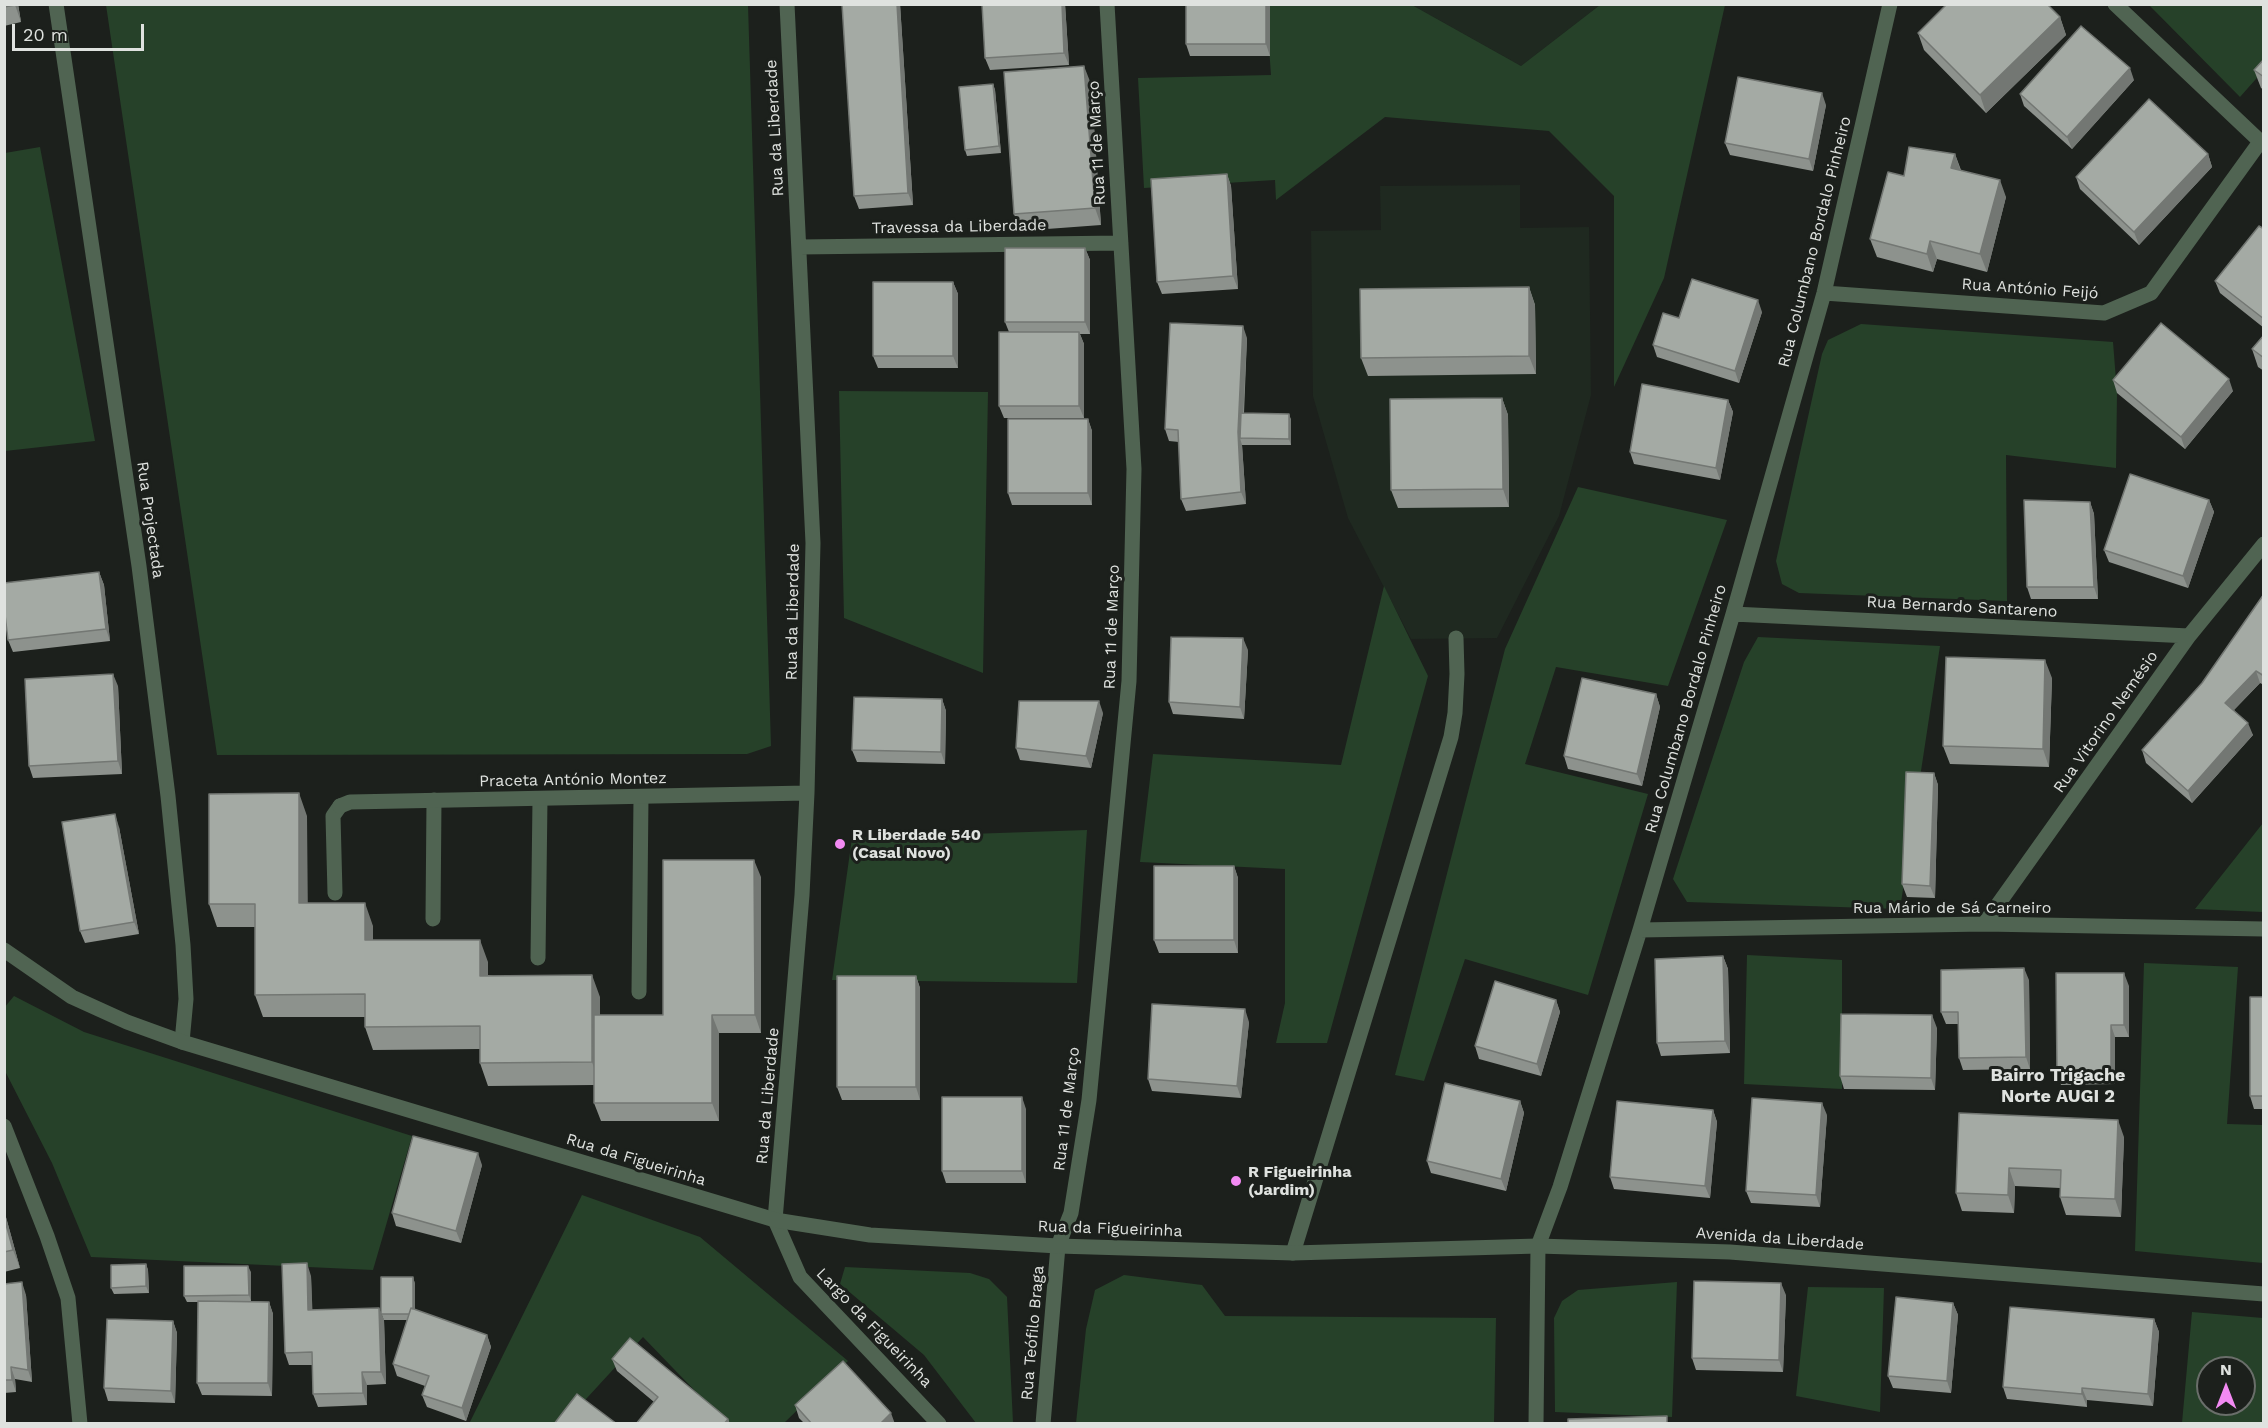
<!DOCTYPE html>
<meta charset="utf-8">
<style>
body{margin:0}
#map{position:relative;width:2268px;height:1428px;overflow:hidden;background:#1c201c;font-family:"Work Sans",sans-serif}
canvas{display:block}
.frame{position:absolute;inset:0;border:6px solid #dfe2df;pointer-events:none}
.north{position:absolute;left:2196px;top:1356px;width:60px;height:60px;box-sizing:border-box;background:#1c201c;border:2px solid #6a6e6a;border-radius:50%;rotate:0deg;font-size:16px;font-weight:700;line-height:24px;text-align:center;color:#dfe2df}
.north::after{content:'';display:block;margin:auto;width:21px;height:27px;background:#f28af2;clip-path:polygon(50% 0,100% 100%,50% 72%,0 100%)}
.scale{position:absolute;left:12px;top:24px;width:132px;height:27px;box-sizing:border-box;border:3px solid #dfe2df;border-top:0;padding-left:8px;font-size:18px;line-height:21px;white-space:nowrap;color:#dfe2df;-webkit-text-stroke:4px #1c201c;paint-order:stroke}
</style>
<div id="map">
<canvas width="2268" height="1428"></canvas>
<div class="frame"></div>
<div class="north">N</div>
<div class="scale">20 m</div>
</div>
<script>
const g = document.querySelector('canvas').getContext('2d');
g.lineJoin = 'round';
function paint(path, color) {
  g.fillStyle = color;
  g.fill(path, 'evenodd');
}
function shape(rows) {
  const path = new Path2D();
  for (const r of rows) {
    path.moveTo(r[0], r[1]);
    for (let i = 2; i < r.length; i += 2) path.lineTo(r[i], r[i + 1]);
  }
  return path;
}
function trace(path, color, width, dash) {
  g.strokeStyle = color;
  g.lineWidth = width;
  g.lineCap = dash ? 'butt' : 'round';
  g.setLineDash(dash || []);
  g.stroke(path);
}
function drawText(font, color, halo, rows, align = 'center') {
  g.font = font + ' "Work Sans",sans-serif';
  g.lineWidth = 6;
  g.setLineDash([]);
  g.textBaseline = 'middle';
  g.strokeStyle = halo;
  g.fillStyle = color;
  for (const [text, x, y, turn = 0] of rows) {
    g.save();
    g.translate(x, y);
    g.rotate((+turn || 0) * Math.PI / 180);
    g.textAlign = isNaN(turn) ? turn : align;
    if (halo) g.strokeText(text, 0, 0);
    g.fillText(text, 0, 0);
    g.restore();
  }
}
paint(shape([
 [1412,5,1600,5,1521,66],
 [1520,185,1520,228,1589,227,1591,395,1559,516,1497,638,1411,639,1348,518,1313,396,1311,231,1381,230,1380,186]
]), '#1f2920');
paint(shape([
 [106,5,748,5,771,746,747,754,217,755],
 [1266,5,1412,5,1521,66,1600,5,1725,5,1664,278,1614,387,1614,196,1549,131,1385,117,1276,200,1275,180,1144,188,1138,78,1271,75],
 [2149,5,2263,5,2263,71,2240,97],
 [40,147,95,441,5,451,5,153],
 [1861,324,2113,342,2117,393,2116,468,2006,455,2007,601,1799,593,1782,584,1776,561,1822,354,1828,340],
 [839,391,988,392,983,673,844,618],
 [1578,487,1727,520,1668,686,1556,667,1525,764,1648,794,1588,995,1465,959,1424,1081,1395,1075,1505,649],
 [1384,586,1428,676,1327,1043,1276,1043,1285,1003,1285,869,1140,862,1153,754,1341,765],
 [1758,637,1940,646,1900,909,1687,902,1673,879,1744,662],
 [2263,823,2263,912,2195,909],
 [1087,830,1077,983,832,980,852,838],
 [1747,955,1842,960,1842,1089,1744,1084],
 [2144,963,2238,967,2227,1124,2263,1125,2263,1263,2135,1251],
 [14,996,84,1032,412,1136,373,1270,91,1257,52,1163,5,1071,4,1008],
 [582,1195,700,1237,848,1361,784,1423,726,1423,643,1337,564,1423,469,1424],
 [845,1267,970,1273,989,1279,1007,1297,1013,1423,976,1423,924,1355,840,1284],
 [1124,1275,1202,1285,1225,1316,1496,1318,1494,1423,1076,1423,1086,1329,1095,1290],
 [1677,1282,1672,1417,1555,1412,1554,1318,1562,1301,1578,1290],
 [1808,1287,1884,1288,1880,1412,1796,1396],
 [2192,1312,2263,1318,2263,1423,2182,1423],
 [2208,1368,2244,1368,2244,1404,2208,1404]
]), '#264129');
trace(shape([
 [335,893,333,816,340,806],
 [433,919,434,800],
 [538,958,540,799],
 [639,992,641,797],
 [1293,1253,1451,737,1455,713,1457,674,1456,638]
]), '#506452', 15);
trace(shape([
 [56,4,139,566,168,796,183,945,186,999,182,1042],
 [787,4,813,543,807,793,802,895,775,1220,800,1277,939,1424],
 [2115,4,2264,145],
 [799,247,1121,243],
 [1824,293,2104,313,2151,293,2260,142],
 [1733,614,2189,636],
 [340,806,350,802,807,793],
 [1984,924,2189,636,2264,544],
 [1640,930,1984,924,2264,929],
 [4,1126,47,1236,68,1298,80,1424],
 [1043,1424,1058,1246,1071,1213,1089,1100,1129,681,1134,469,1107,4],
 [1536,1424,1538,1246,1560,1187,1640,930,1733,614,1824,293,1890,4]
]), '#506452', 15);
trace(shape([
 [4,950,72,997,127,1022,182,1042,775,1220,870,1235,1058,1246,1293,1253,1538,1246,1730,1252,2264,1294]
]), '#506452', 15);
paint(shape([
 [4,4,18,4,21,22,4,26],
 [842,4,900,4,913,205,859,209,854,196],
 [1065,4,1069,65,990,70,985,58],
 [1270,4,1270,56,1190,56,1186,44],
 [2060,17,2066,35,1986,113,1924,50,1918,33],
 [2264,59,2264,90,2261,88,2254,70],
 [2134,80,2072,149,2024,106,2020,94],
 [993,84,995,90,1001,153,967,156,965,150],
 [1091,84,1101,225,1020,231,1014,214],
 [1826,105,1813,171,1730,155,1725,143],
 [1955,154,1961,170,2006,197,1987,272,1937,259,1933,272,1877,257,1870,239,1904,176],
 [2208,154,2212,167,2139,245,2080,189,2076,177],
 [1227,174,1231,186,1238,289,1162,294,1157,282],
 [2264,229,2264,328,2220,293,2215,281],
 [1085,248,1090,260,1090,334,1080,334,1084,344,1084,418,1004,418,999,406,1009,332,1005,322],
 [953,282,958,294,958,368,878,368,873,356],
 [1529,287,1535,305,1536,374,1368,376,1361,358],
 [1762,312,1739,383,1657,357,1653,345,1679,318],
 [2264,335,2264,371,2258,367,2252,349],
 [1247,338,1244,413,1289,414,1291,420,1291,445,1242,445,1246,504,1186,511,1181,499,1179,442,1169,441,1165,429],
 [2113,380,2233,391,2185,449,2117,393],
 [1502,398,1508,415,1509,507,1398,508,1391,490],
 [1728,400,1733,412,1720,480,1634,464,1630,452],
 [1088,419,1092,431,1092,505,1012,505,1008,493],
 [2209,500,2214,512,2188,588,2109,562,2104,550],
 [2090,502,2094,514,2098,599,2031,599,2027,587],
 [99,572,104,585,110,641,13,652,8,640],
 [2264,594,2264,685,2260,683,2234,710,2253,735,2192,803,2146,763,2142,750,2202,683],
 [1248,650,1244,719,1173,714,1169,702],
 [2052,678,2049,767,1950,764,1943,746],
 [118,686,122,774,33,778,29,766],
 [1656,694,1660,707,1642,786,1568,769,1564,756],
 [942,699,946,711,945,764,857,762,852,750],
 [1103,713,1091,768,1020,760,1016,748],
 [1934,773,1938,785,1935,898,1907,897,1902,884],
 [307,816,307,903,373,926,373,940,488,962,488,975,600,997,600,1015,663,1015,761,877,761,1033,719,1033,719,1121,601,1121,594,1103,594,1085,488,1086,480,1063,480,1049,373,1050,365,1027,365,1017,263,1017,255,995,255,927,217,927,209,904],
 [119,827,139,934,85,943,80,931],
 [1234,866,1238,878,1238,953,1159,953,1154,940],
 [1723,956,1728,969,1730,1053,1661,1056,1657,1043],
 [916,976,920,988,920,1100,842,1100,837,1087],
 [2029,980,2030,1069,1963,1070,1959,1058,1958,1024,1946,1024,1941,1012],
 [2129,986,2129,1037,2115,1037,2115,1084,2061,1085,2057,1073],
 [2264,997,2264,1109,2254,1109,2250,1096],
 [1556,1000,1560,1012,1541,1076,1479,1059,1475,1046],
 [1249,1022,1241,1098,1152,1091,1148,1079],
 [1937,1028,1935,1090,1844,1089,1840,1076],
 [1520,1101,1524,1113,1506,1191,1431,1173,1427,1161],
 [1026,1109,1026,1183,946,1183,942,1171],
 [1713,1110,1717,1122,1710,1198,1614,1189,1610,1177],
 [1959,1113,2124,1137,2121,1217,2066,1215,2060,1197,2060,1188,2015,1186,2014,1213,1962,1211,1956,1193],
 [1827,1115,1820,1207,1751,1203,1746,1191],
 [482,1165,461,1243,396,1226,392,1213],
 [4,1210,20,1268,4,1272],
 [146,1264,148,1270,149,1293,114,1294,111,1288],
 [251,1272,251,1301,269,1302,273,1314,272,1396,202,1395,197,1383,198,1302,187,1302,184,1296],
 [311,1276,312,1310,379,1308,384,1320,386,1384,367,1385,367,1405,318,1407,313,1394,313,1365,289,1365,285,1353],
 [413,1277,415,1284,415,1310,487,1335,491,1347,466,1421,427,1407,422,1395,425,1386,397,1376,393,1364,407,1320,384,1320,381,1314],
 [4,1284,26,1295,32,1382,15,1379,16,1392,4,1393],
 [1786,1295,1783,1372,1696,1370,1692,1358],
 [1953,1303,1958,1315,1951,1393,1893,1388,1888,1376],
 [2154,1319,2159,1332,2153,1406,2087,1400,2087,1407,2007,1399,2003,1387],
 [173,1321,177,1333,175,1403,108,1401,104,1388],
 [612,1359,728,1419,730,1424,636,1424,654,1402,617,1371],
 [795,1405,895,1424,805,1424,799,1418]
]), '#8d928d');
paint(shape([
 [18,4,21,22,15,5],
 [897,4,900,4,913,205,908,193],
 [1062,4,1065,4,1069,65,1064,53],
 [1266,4,1270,4,1270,56,1266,44],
 [2060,17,2066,35,1986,113,1980,95],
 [1084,66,1091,84,1101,225,1095,208],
 [2130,68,2134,80,2072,149,2067,137],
 [993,84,995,90,1001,153,999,146],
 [1822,93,1826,105,1813,171,1809,159],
 [1955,154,1961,172,1951,168],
 [2208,154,2212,167,2139,245,2134,232],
 [1227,174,1231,186,1238,289,1233,276],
 [2000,180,2006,197,1987,272,1980,254],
 [1930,241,1937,259,1933,272,1927,254],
 [1085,248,1090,260,1090,334,1085,322],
 [953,282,958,294,958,368,953,356],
 [1529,287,1535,305,1536,374,1529,356],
 [1758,300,1762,312,1739,383,1735,371],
 [1243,326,1247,338,1242,439,1240,438,1242,445,1246,504,1241,492,1238,432],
 [1079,332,1084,344,1084,418,1079,406],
 [2229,379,2233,391,2185,449,2181,437],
 [1502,398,1508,415,1509,507,1503,489],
 [1728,400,1733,412,1720,480,1716,468],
 [1289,414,1291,420,1291,445,1289,439],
 [1088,419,1092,431,1092,505,1088,493],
 [2209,500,2214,512,2188,588,2183,576],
 [2090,502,2094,514,2098,599,2094,587],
 [99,572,104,585,110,641,106,629],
 [1243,638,1248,650,1244,719,1240,707],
 [2045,660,2052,678,2049,767,2043,749],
 [2256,671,2260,683,2229,715,2225,703],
 [113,674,118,686,122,774,118,761],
 [1656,694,1660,707,1642,786,1637,774],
 [942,699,946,711,945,764,941,752],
 [1099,701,1103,713,1091,768,1086,756],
 [2248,723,2253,735,2192,803,2188,791],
 [1934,773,1938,785,1935,898,1930,886],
 [299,793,307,816,308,926,299,903],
 [115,814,119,827,139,934,134,922],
 [754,860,761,877,761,1033,755,1015],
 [1234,866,1238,878,1238,953,1234,940],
 [365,903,373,926,373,962,365,940],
 [480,940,488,962,488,998,480,976],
 [1723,956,1728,969,1730,1053,1725,1041],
 [2024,968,2029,980,2030,1069,2026,1057],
 [2124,973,2129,986,2129,1037,2124,1025],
 [592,975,600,997,600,1085,592,1062],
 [916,976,920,988,920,1100,916,1087],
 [1556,1000,1560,1012,1541,1076,1537,1064],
 [1245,1009,1249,1022,1241,1098,1237,1086],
 [712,1015,719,1033,719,1121,712,1103],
 [1932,1015,1937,1028,1935,1090,1931,1078],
 [2111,1025,2115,1037,2115,1084,2111,1072],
 [1022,1097,1026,1109,1026,1183,1022,1171],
 [1520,1101,1524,1113,1506,1191,1501,1179],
 [1822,1103,1827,1115,1820,1207,1816,1195],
 [1713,1110,1717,1122,1710,1198,1705,1186],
 [2118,1120,2124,1137,2121,1217,2115,1199],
 [478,1153,482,1165,461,1243,456,1231],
 [2009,1168,2015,1186,2014,1213,2008,1195],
 [4,1210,20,1268,13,1250,4,1217],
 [307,1263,311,1276,313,1323,308,1310],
 [146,1264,148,1270,149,1293,146,1286],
 [248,1266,251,1272,251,1301,249,1295],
 [413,1277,415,1284,415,1320,413,1314],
 [22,1282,26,1295,32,1382,28,1370],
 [1781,1283,1786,1295,1783,1372,1779,1360],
 [269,1302,273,1314,272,1396,268,1383],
 [1953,1303,1958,1315,1951,1393,1947,1381],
 [379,1308,384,1320,386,1384,381,1372],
 [2154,1319,2159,1332,2153,1406,2148,1394],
 [173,1321,177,1333,175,1403,171,1391],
 [487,1335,491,1347,466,1421,462,1408],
 [11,1367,15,1379,16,1392,12,1380],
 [362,1372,367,1385,367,1405,363,1393],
 [2082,1388,2087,1400,2087,1407,2082,1394],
 [891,1413,895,1424,880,1424],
 [728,1419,730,1424,724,1424]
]), '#737773');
const building = shape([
 [4,4,15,4,15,5,4,7,4,4],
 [842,4,897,4,908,193,854,196,842,4],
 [982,4,1062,4,1064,53,985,58,982,4],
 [1186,4,1266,4,1266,44,1186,44,1186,4],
 [1947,4,2047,4,2060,17,1980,95,1918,33,1947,4],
 [2081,26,2130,68,2067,137,2020,94,2081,26],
 [2264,59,2264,77,2254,70,2264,59],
 [1084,66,1095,208,1014,214,1004,72,1084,66],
 [1738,77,1822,93,1809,159,1725,143,1738,77],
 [993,84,999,146,965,150,959,87,993,84],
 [2149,99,2208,154,2134,232,2076,177,2149,99],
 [1909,147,1955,154,1951,168,2000,180,1980,254,1930,241,1927,254,1870,239,1888,172,1904,176,1909,147],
 [1227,174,1233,276,1157,282,1151,179,1227,174],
 [2259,226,2264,229,2264,319,2215,281,2259,226],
 [1005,248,1085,248,1085,322,1005,322,1005,248],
 [1692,279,1758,300,1735,371,1653,345,1663,313,1679,318,1692,279],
 [873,282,953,282,953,356,873,356,873,282],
 [1529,287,1529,356,1361,358,1360,289,1529,287],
 [1170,323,1243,326,1238,432,1241,492,1181,499,1178,430,1165,429,1170,323],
 [2161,323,2229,379,2181,437,2113,380,2161,323],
 [999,332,1079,332,1079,406,999,406,999,332],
 [2264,335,2264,358,2252,349,2264,335],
 [1642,384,1728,400,1716,468,1630,452,1642,384],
 [1502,398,1503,489,1391,490,1390,399,1502,398],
 [1241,413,1289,414,1289,439,1240,438,1241,413],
 [1008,419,1088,419,1088,493,1008,493,1008,419],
 [2130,474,2209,500,2183,576,2104,550,2130,474],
 [2024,500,2090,502,2094,587,2027,587,2024,500],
 [99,572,106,629,8,640,4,606,4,583,99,572],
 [2264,594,2264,676,2256,671,2225,703,2248,723,2188,791,2142,750,2202,683,2264,594],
 [1171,637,1243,638,1240,707,1169,702,1171,637],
 [1946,657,2045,660,2043,749,1943,746,1946,657],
 [113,674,118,761,29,766,25,679,113,674],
 [1582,678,1656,694,1637,774,1564,756,1582,678],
 [854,697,942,699,941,752,852,750,854,697],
 [1019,701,1099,701,1086,756,1016,748,1019,701],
 [1906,772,1934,773,1930,886,1902,884,1906,772],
 [299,793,299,903,365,903,365,940,480,940,480,976,592,975,592,1062,480,1063,480,1026,365,1027,365,994,255,995,255,904,209,904,209,794,299,793],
 [115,814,134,922,80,931,62,822,115,814],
 [663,860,754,860,755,1015,712,1015,712,1103,594,1103,594,1015,663,1015,663,860],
 [1154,866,1234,866,1234,940,1154,940,1154,866],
 [1723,956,1725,1041,1657,1043,1655,959,1723,956],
 [2024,968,2026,1057,1959,1058,1958,1012,1941,1012,1941,970,2024,968],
 [2056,973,2124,973,2124,1025,2111,1025,2111,1072,2057,1073,2056,973],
 [837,976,916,976,916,1087,837,1087,837,976],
 [1495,981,1556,1000,1537,1064,1475,1046,1495,981],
 [2250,997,2264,997,2264,1096,2250,1096,2250,997],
 [1152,1004,1245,1009,1237,1086,1148,1079,1152,1004],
 [1841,1014,1932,1015,1931,1078,1840,1076,1841,1014],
 [1445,1083,1520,1101,1501,1179,1427,1161,1445,1083],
 [942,1097,1022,1097,1022,1171,942,1171,942,1097],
 [1752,1098,1822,1103,1816,1195,1746,1191,1752,1098],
 [1617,1101,1713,1110,1705,1186,1610,1177,1617,1101],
 [1959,1113,2118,1120,2115,1199,2060,1197,2061,1170,2009,1168,2008,1195,1956,1193,1959,1113],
 [413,1136,478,1153,456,1231,392,1213,413,1136],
 [4,1217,13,1250,4,1252,4,1217],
 [307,1263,308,1310,379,1308,381,1372,362,1372,363,1393,313,1394,312,1352,285,1353,282,1264,307,1263],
 [146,1264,146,1286,111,1288,111,1265,146,1264],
 [184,1266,248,1266,249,1295,184,1296,184,1266],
 [381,1277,413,1277,413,1309,411,1308,409,1314,381,1314,381,1277],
 [1694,1281,1781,1283,1779,1360,1692,1358,1694,1281],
 [22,1282,28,1370,11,1367,12,1380,4,1380,4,1284,22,1282],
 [1896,1297,1953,1303,1947,1381,1888,1376,1896,1297],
 [198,1301,269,1302,268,1383,197,1383,198,1301],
 [2010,1307,2154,1319,2148,1394,2082,1388,2082,1394,2003,1387,2010,1307],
 [411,1308,487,1335,462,1408,422,1395,429,1376,393,1364,411,1308],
 [107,1319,173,1321,171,1391,104,1388,107,1319],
 [630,1338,728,1419,724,1424,636,1424,658,1397,612,1359,630,1338],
 [843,1361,891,1413,880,1424,812,1424,795,1405,843,1361],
 [577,1394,617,1424,554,1424,577,1394],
 [1667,1416,1667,1424,1568,1424,1568,1419,1667,1416]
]);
paint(building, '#a4aaa4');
trace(building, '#737773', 1.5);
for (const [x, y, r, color] of [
 [840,844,6,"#f28af2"],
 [1236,1181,6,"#f28af2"]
]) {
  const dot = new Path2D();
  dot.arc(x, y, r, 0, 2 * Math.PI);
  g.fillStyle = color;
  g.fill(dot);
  trace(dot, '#1c201c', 2);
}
drawText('16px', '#dfe2df', '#1c201c', [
 ["Rua da Liberdade",775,128,-93],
 ["Rua 11 de Março",1097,143,-93],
 ["Travessa da Liberdade",959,227,-1],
 ["Rua Columbano Bordalo Pinheiro",1815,242,-76],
 ["Rua António Feijó",2030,289,4],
 ["Rua Projectada",150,520,82],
 ["Rua Bernardo Santareno",1962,607,3],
 ["Rua da Liberdade",793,612,-89],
 ["Rua 11 de Março",1112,627,-88],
 ["Rua Columbano Bordalo Pinheiro",1686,709,-74],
 ["Rua Vitorino Nemésio",2106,722,-55],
 ["Praceta António Montez",573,780,-1],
 ["Rua Mário de Sá Carneiro",1952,908],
 ["Rua da Liberdade",768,1096,-85],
 ["Rua 11 de Março",1067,1109,-83],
 ["Rua da Figueirinha",636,1160,17],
 ["Rua da Figueirinha",1110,1229,2],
 ["Avenida da Liberdade",1780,1239,4],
 ["Largo da Figueirinha",874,1328,46],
 ["Rua Teófilo Braga",1033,1333,-85]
]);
drawText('bold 16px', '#dfe2df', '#1c201c', [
 ["R Liberdade 540",852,835],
 ["(Casal Novo)",852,853],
 ["R Figueirinha",1248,1172],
 ["(Jardim)",1248,1190]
], 'left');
drawText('bold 18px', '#dfe2df', '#1c201c', [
 ["Bairro Trigache",2058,1076],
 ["Norte AUGI 2",2058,1097]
]);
</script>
